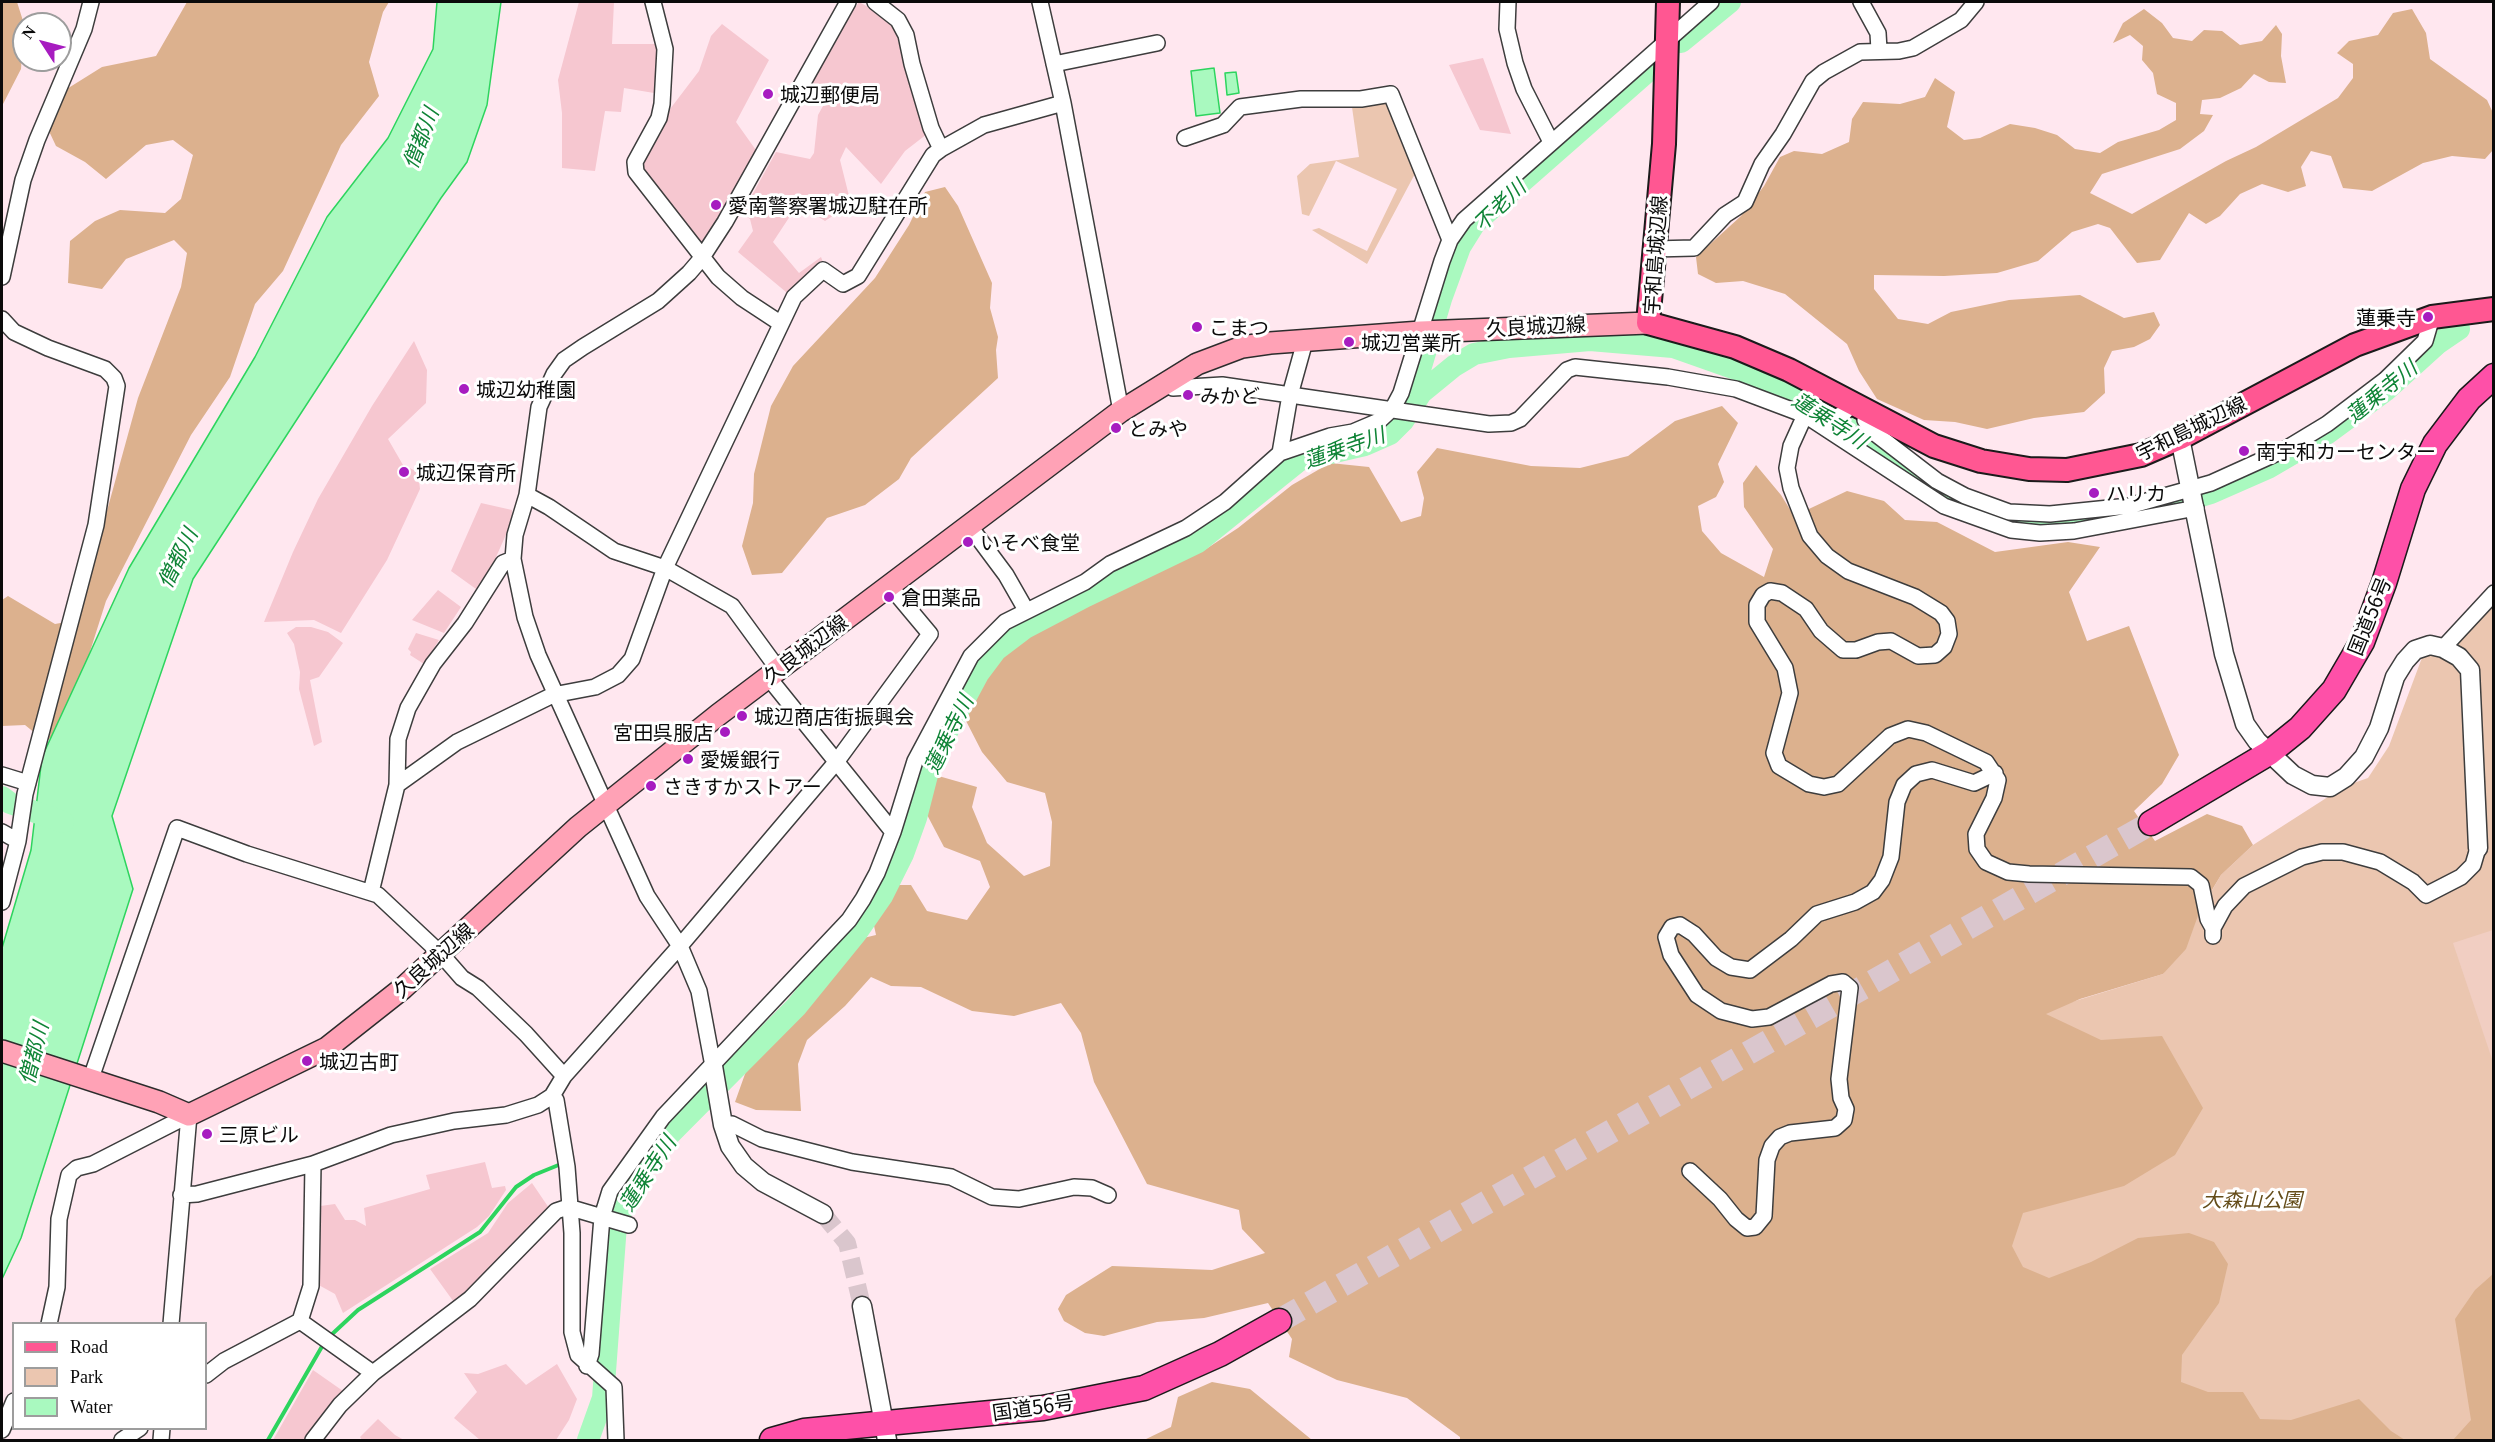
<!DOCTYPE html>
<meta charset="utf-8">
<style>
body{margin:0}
#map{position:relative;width:2495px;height:1442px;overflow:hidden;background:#ffe7ef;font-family:Georgia,serif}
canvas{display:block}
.frame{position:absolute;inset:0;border:3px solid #0a0a0a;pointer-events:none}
.legend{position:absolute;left:12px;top:1322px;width:195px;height:108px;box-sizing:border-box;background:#fff;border:2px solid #9d9d9d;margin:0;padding:8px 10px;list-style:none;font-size:18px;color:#0a0a0a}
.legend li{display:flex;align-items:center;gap:12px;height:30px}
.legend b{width:30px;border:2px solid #9d9d9d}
.north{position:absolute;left:12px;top:12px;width:60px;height:60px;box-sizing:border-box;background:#fff;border:2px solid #9d9d9d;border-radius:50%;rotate:306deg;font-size:16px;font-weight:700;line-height:24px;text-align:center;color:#0a0a0a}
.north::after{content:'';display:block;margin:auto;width:21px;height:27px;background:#a71cc0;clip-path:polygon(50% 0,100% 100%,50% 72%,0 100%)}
</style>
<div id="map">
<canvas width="2495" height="1442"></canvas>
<div class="frame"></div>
<ul class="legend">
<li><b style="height:8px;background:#ff5792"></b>Road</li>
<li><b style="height:16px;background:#ebc6b0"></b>Park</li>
<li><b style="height:16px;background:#a9f9bf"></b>Water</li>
</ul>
<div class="north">N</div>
</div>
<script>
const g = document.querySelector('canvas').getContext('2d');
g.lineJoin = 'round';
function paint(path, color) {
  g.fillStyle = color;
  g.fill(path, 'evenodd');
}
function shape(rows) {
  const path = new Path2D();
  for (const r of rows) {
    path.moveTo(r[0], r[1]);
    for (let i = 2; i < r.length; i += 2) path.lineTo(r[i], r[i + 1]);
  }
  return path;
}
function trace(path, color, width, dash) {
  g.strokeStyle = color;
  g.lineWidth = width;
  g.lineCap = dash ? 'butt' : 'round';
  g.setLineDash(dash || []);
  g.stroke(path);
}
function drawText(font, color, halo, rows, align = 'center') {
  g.font = font + ' Georgia,"Noto Sans JP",serif';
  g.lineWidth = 6;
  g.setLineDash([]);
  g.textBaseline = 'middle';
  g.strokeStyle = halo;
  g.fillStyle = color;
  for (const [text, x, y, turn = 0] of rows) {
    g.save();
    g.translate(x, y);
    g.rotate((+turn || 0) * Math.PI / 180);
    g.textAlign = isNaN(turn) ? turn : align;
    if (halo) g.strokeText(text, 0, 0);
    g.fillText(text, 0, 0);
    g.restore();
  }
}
paint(shape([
 [579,2,614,2,612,44,658,44,660,94,624,88,621,112,605,111,595,171,562,168,562,113,558,80],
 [859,2,888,18,894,25,916,106,927,134,905,151,881,184,846,147,840,160,851,204,825,221,798,204,773,242,799,273,821,257,826,270,792,297,738,252,753,231,750,219,742,213,776,152,810,159,814,153,818,115,828,97,810,87,840,30],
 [722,24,769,60,736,122,758,153,701,246,643,171,642,163,667,113,699,71,711,36],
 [1483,58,1511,134,1480,130,1449,65],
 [414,341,427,370,426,403,388,439,403,465,418,472,420,489,387,560,341,633,314,620,264,622,293,552,318,499,372,406],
 [481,503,512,510,513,519,492,566,476,589,451,571],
 [438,590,461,607,444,633,412,620],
 [296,627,311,627,328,632,343,643,319,677,310,680,322,742,314,746,299,689,300,672,294,644,287,633],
 [416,633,439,640,424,664,410,655,411,652,408,649],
 [485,1162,492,1188,505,1186,506,1190,489,1216,477,1227,343,1313,335,1294,315,1283,313,1207,335,1204,345,1220,355,1220,366,1226,364,1208,430,1189,426,1175],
 [532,1183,549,1208,456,1305,430,1269,488,1233,508,1203],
 [506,1364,526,1385,557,1364,577,1399,569,1420,556,1440,480,1440,454,1418,477,1392,464,1373,478,1374],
 [313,1370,343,1391,304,1440,273,1440],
 [378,1419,395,1435,404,1440,362,1440,360,1437]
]), '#f6c7d0');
paint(shape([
 [1389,98,1417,170,1367,264,1312,230,1319,228,1367,251,1397,189,1336,161,1309,216,1302,214,1297,176,1310,164,1359,157,1351,100],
 [2493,593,2493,1440,1789,1440,2039,1012,2163,974,2221,875,2253,845,2345,786,2368,778,2389,746,2423,655,2444,648]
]), '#ebc6b0');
paint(shape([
 [2,2,17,2,24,24,21,69,2,106],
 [187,2,389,2,383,12,369,62,379,96,341,145,283,271,255,304,230,377,191,435,106,601,74,702,58,731,46,742,25,725,2,726,2,600,8,596,55,624,77,620,138,398,181,287,187,253,174,240,126,259,102,289,68,283,70,241,95,221,120,210,165,213,181,199,193,155,173,140,146,145,106,179,85,162,56,146,48,129,62,92,102,67,156,56],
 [2144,9,2162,23,2173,38,2192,41,2204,30,2222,31,2240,45,2262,41,2276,25,2282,34,2281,56,2286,83,2269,82,2254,74,2241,88,2220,98,2202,100,2200,114,2213,115,2204,131,2180,149,2102,174,2090,193,2132,214,2226,161,2256,147,2338,98,2353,78,2353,64,2337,53,2349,41,2378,35,2393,13,2412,9,2426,33,2430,59,2487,100,2493,113,2493,150,2485,159,2452,156,2423,163,2372,191,2343,188,2331,156,2311,151,2301,167,2306,186,2288,192,2262,184,2240,194,2220,216,2206,224,2189,213,2160,260,2137,263,2110,228,2098,224,2072,232,2038,261,1997,273,1944,276,1874,275,1874,289,1898,319,1928,324,1951,312,2009,300,2080,295,2124,318,2154,312,2160,325,2150,339,2134,347,2112,351,2104,368,2105,393,2084,412,2034,418,1987,429,1955,422,1924,420,1877,399,1859,371,1847,344,1785,294,1743,281,1716,283,1698,274,1696,257,1741,216,1764,186,1780,157,1794,151,1822,154,1849,142,1852,119,1863,102,1900,104,1925,97,1935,78,1955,92,1947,127,1964,140,1980,138,2010,124,2035,128,2057,135,2075,149,2100,153,2118,142,2159,130,2176,120,2176,103,2157,94,2153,73,2142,60,2143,46,2130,35,2113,43,2123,23],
 [945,187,958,206,992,283,990,308,998,337,996,350,998,378,911,458,899,479,865,505,827,518,782,573,752,575,742,546,753,503,754,474,771,406,793,366,875,278,909,225,925,192],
 [1722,406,1738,423,1718,464,1724,482,1716,497,1698,506,1702,531,1721,553,1764,577,1773,549,1744,507,1743,483,1756,465,1781,495,1794,516,1847,491,1884,501,1905,520,1937,522,1995,552,2068,542,2100,547,2069,592,2087,641,2129,626,2179,755,2162,784,2134,811,2155,841,2207,814,2242,826,2253,845,2221,875,2200,910,2186,949,2163,974,2080,999,2046,1014,2101,1040,2162,1036,2203,1108,2175,1155,2124,1186,2023,1213,2012,1246,2023,1267,2049,1278,2091,1262,2138,1238,2189,1233,2214,1242,2228,1264,2219,1303,2182,1355,2181,1382,2208,1392,2243,1392,2260,1419,2291,1420,2359,1399,2391,1431,2405,1440,1460,1440,1460,1437,1407,1398,1337,1380,1289,1357,1292,1339,1268,1303,1204,1318,1157,1322,1104,1336,1085,1333,1064,1321,1058,1309,1066,1295,1112,1266,1212,1270,1265,1253,1242,1229,1239,1210,1147,1184,1094,1082,1081,1033,1061,1003,1014,1016,972,1011,921,987,891,986,871,977,845,1006,807,1040,798,1064,801,1111,756,1110,735,1102,750,1060,778,1023,855,940,876,935,873,921,893,885,911,885,927,911,967,920,990,887,980,861,944,847,924,809,935,775,977,787,972,807,987,843,1024,876,1050,866,1052,822,1045,793,1007,782,982,752,964,717,1004,650,1057,615,1106,588,1203,551,1238,528,1292,485,1330,463,1369,467,1401,522,1421,516,1424,498,1417,472,1437,448,1531,466,1580,468,1628,456,1675,421],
 [2493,1274,2493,1440,2453,1440,2471,1420,2455,1319,2475,1290],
 [1212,1382,1250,1389,1312,1440,1144,1440,1171,1427,1178,1397]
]), '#dcb18e');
paint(shape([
 [2493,930,2494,930,2493,1062,2453,943]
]), '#f1cec2');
const water = shape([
 [437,2,501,2,487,105,467,162,441,198,193,579,112,816,133,889,21,1238,2,1279,2,948,31,850,42,757,129,568,255,357,327,217,388,138,433,49,437,2],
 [1214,68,1220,113,1196,116,1191,71,1214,68],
 [1236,72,1239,93,1227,95,1225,73,1236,72]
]);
paint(water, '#a9f9bf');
trace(water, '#2dd45e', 1.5);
trace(shape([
 [329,1337,358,1310,480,1232,516,1187,534,1175,561,1164],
 [268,1440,324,1343]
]), '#2dd45e', 4);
trace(shape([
 [1681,42,1730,2],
 [1421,393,1419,373,1441,299,1460,247,1475,223,1656,64],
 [2,797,10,803,63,822],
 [588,1440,603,1398,616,1225,626,1199,645,1166,665,1139,796,1007,857,932,882,896,903,854,916,818,927,775,941,743,978,674,996,650,1025,628,1086,596,1198,542,1300,460,1365,445,1390,434,1403,421,1421,393,1454,366,1474,354,1509,347,1590,340,1673,347,1758,377,1804,400,1854,432,1945,497,2013,523,2043,524,2100,519,2161,508,2211,493,2268,468,2328,433,2385,391,2437,344,2459,329]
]), '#a9f9bf', 22);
trace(shape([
 [823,1214,847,1243,862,1306]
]), '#dac6cd', 18, [18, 9]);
trace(shape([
 [1279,1321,2151,823]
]), '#dac6cd', 24, [24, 12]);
const minor = shape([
 [653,2,665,49,662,104,659,118,635,162,636,172,718,277,742,298,780,323],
 [875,2,898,20,906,35,912,64,931,128,941,149],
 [1040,2,1063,103,1121,411],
 [1508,2,1507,29,1515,63,1524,89,1551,142],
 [1861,2,1878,33,1879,50],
 [1054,64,1157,43],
 [1185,138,1223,125,1240,107,1301,99,1361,99,1391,94,1450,240],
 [1653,249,1694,248,1725,215,1745,202,1762,164,1783,134,1813,81,1824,72,1860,52,1899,51,1913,48,1961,20,1976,2],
 [2,277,23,180,37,140,84,29,91,2],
 [2,319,14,332,48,348,105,369,114,378,117,386,96,525,25,794,18,841,2,902],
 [1163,382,1173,388,1222,385,1489,424,1511,423,1520,419,1567,370,1575,367,1668,377,1736,389,1805,415,1944,506,2011,530,2040,533,2074,531,2196,508],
 [1868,411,1865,420,1872,431,1937,481,1965,496,2009,512,2050,514,2129,506,2211,483,2284,450,2327,424,2385,380,2425,341,2432,317],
 [1805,415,1791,446,1787,468,1791,488,1810,536,1827,556,1848,571,1915,597,1941,613,1947,621,1949,634,1944,647,1935,655,1918,656,1891,641,1878,642,1856,650,1843,650,1821,631,1806,609,1782,593,1770,591,1763,595,1757,605,1757,622,1785,668,1790,693,1774,753,1779,766,1809,784,1824,787,1838,784,1890,736,1908,729,1926,733,1986,762,1998,780,1994,798,1976,834,1977,849,1986,862,2008,872,2029,874,2191,877,2201,885,2208,919,2213,928],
 [1822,423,1843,414,1853,403],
 [1280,453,1290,395,1305,341],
 [527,495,549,507,614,551,665,568,732,606,778,669],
 [968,524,1006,575,1026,610],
 [2443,648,2494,593],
 [768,677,893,832],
 [2,775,28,783],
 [397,785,457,742,553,695,595,687,618,675,632,659,665,568,794,297,823,270,843,284,858,276,933,155,941,149,984,125,1063,103],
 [2,832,18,841],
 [371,892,397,785,398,739,408,708,433,664,465,623,503,563,513,559],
 [2213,936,2213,928,2225,906,2244,886,2302,857,2322,852,2343,852,2380,862,2413,882,2426,895,2461,877,2473,865,2478,848],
 [713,1066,699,991,680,946,647,896,538,655,525,617,513,559,515,535,527,495,539,407,554,374,564,360,583,347,658,301,689,273,701,259,725,222,848,2],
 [90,1081,177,828,247,854,378,895,441,954,462,978,478,988,526,1034,564,1076],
 [552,1096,556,1100,567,1167,572,1233,572,1332,578,1355,614,1387,616,1440],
 [723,1125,732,1124,762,1139,852,1162,951,1177,992,1197,1019,1199,1074,1187,1092,1188,1108,1195],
 [1690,1171,1720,1199,1736,1219,1747,1228,1755,1227,1764,1216,1767,1160,1772,1146,1780,1137,1790,1133,1835,1128,1844,1120,1846,1109,1841,1098,1839,1079,1850,988,1843,982,1831,984,1769,1017,1752,1019,1721,1011,1697,995,1671,955,1666,937,1672,927,1680,925,1694,934,1716,958,1731,967,1750,970,1791,939,1817,914,1855,902,1873,892,1882,880,1891,857,1897,802,1904,785,1916,774,1932,770,1974,783,1995,773],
 [181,1195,197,1194,313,1164,391,1135,454,1121,506,1115,538,1105,552,1096,564,1076,680,946,837,761,930,634,889,585],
 [300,1321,373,1373],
 [49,1324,57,1287,59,1219,69,1175,77,1168,93,1164,189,1115],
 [171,1324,189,1115],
 [587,1366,591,1354,602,1217,610,1191,663,1117,849,920,863,899,877,873,893,832,915,761,971,656,1005,622,1085,582,1110,564,1186,528,1225,502,1280,453,1330,436,1353,432,1379,421,1393,408,1401,393,1442,261,1450,240,1464,220,1711,2],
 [206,1375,224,1361,300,1321,311,1286,313,1164],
 [2,1430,14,1401],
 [122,1440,140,1428],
 [161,1440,162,1428],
 [313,1440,340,1405,373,1373,470,1299,556,1211,568,1207,629,1225]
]);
const tertiary = shape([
 [2180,438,2224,654,2245,724,2257,741,2293,775,2312,785,2330,787,2346,777,2364,757,2379,728,2395,677,2405,661,2415,650,2430,645,2443,648,2459,657,2470,670,2478,848],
 [713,1066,723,1125,730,1146,744,1166,763,1182,823,1214],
 [862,1306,887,1440]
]);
const secondary = shape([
 [2,1051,159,1102,189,1115,327,1048,403,988,578,827,718,715,1121,411,1197,364,1242,347,1270,343,1421,332,1648,323]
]);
const primary = shape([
 [1668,2,1664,144,1648,323,1735,347,1789,370,1934,446,1981,461,2029,469,2067,470,2141,455,2180,438,2355,345,2432,317,2494,309]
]);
const trunk = shape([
 [2151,823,2269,753,2300,728,2334,690,2362,642,2384,583,2413,489,2435,444,2469,399,2494,376],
 [772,1440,804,1431,1043,1408,1144,1388,1220,1354,1279,1321]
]);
trace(minor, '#3d3d3d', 18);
trace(tertiary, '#3d3d3d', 21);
trace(secondary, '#2c2c2c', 24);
trace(primary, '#1b1b1b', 26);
trace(trunk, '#1b1b1b', 27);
trace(minor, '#fff', 15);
trace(tertiary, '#fff', 18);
trace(secondary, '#ffa2b6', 21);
trace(primary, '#ff5792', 22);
trace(trunk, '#fe50a8', 24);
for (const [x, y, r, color] of [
 [768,94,6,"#a71cc0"],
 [716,205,6,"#a71cc0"],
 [2428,317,6,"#a71cc0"],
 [1197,327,6,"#a71cc0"],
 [1349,342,6,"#a71cc0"],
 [464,389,6,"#a71cc0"],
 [1188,395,6,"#a71cc0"],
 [1116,428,6,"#a71cc0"],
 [2244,451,6,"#a71cc0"],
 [404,472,6,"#a71cc0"],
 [2094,493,6,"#a71cc0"],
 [968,542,6,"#a71cc0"],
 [889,597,6,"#a71cc0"],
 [742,716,6,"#a71cc0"],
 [725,732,6,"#a71cc0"],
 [688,759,6,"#a71cc0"],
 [651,786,6,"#a71cc0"],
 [307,1061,6,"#a71cc0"],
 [207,1134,6,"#a71cc0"]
]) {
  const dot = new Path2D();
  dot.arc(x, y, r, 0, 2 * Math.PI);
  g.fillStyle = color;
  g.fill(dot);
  trace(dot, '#fff', 2);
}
drawText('20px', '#0a0a0a', '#fff', [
 ["城辺郵便局",780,94],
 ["愛南警察署城辺駐在所",728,205],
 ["蓮乗寺",2416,317,"right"],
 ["こまつ",1209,327],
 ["城辺営業所",1361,342],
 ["城辺幼稚園",476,389],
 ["みかど",1200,395],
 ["とみや",1128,428],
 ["南宇和カーセンター",2256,451],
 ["城辺保育所",416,472],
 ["ハリカ",2106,493],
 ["いそべ食堂",980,542],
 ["倉田薬品",901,597],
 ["城辺商店街振興会",754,716],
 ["宮田呉服店",713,732,"right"],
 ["愛媛銀行",700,759],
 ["さきすかストアー",663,786],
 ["城辺古町",319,1061],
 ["三原ビル",219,1134]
], 'left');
drawText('20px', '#0a0a0a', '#fff', [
 ["宇和島城辺線",1655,255,-86],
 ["久良城辺線",1536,326,-3],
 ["宇和島城辺線",2191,428,-26],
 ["国道56号",2369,616,-68],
 ["久良城辺線",805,649,-37],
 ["久良城辺線",433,960,-42],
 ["国道56号",1033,1407,-8]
]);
drawText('italic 20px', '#644c19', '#fff', [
 ["大森山公園",2252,1199]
]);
drawText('italic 21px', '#0f8436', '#fff', [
 ["僧都川",420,138,-69],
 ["不老川",1499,205,-44],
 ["蓮乗寺川",2381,391,-39],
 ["蓮乗寺川",1830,420,33],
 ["蓮乗寺川",1344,447,-19],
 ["僧都川",177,558,-64],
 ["蓮乗寺川",948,734,-64],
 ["僧都川",33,1053,-76],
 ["蓮乗寺川",647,1173,-57]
]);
</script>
